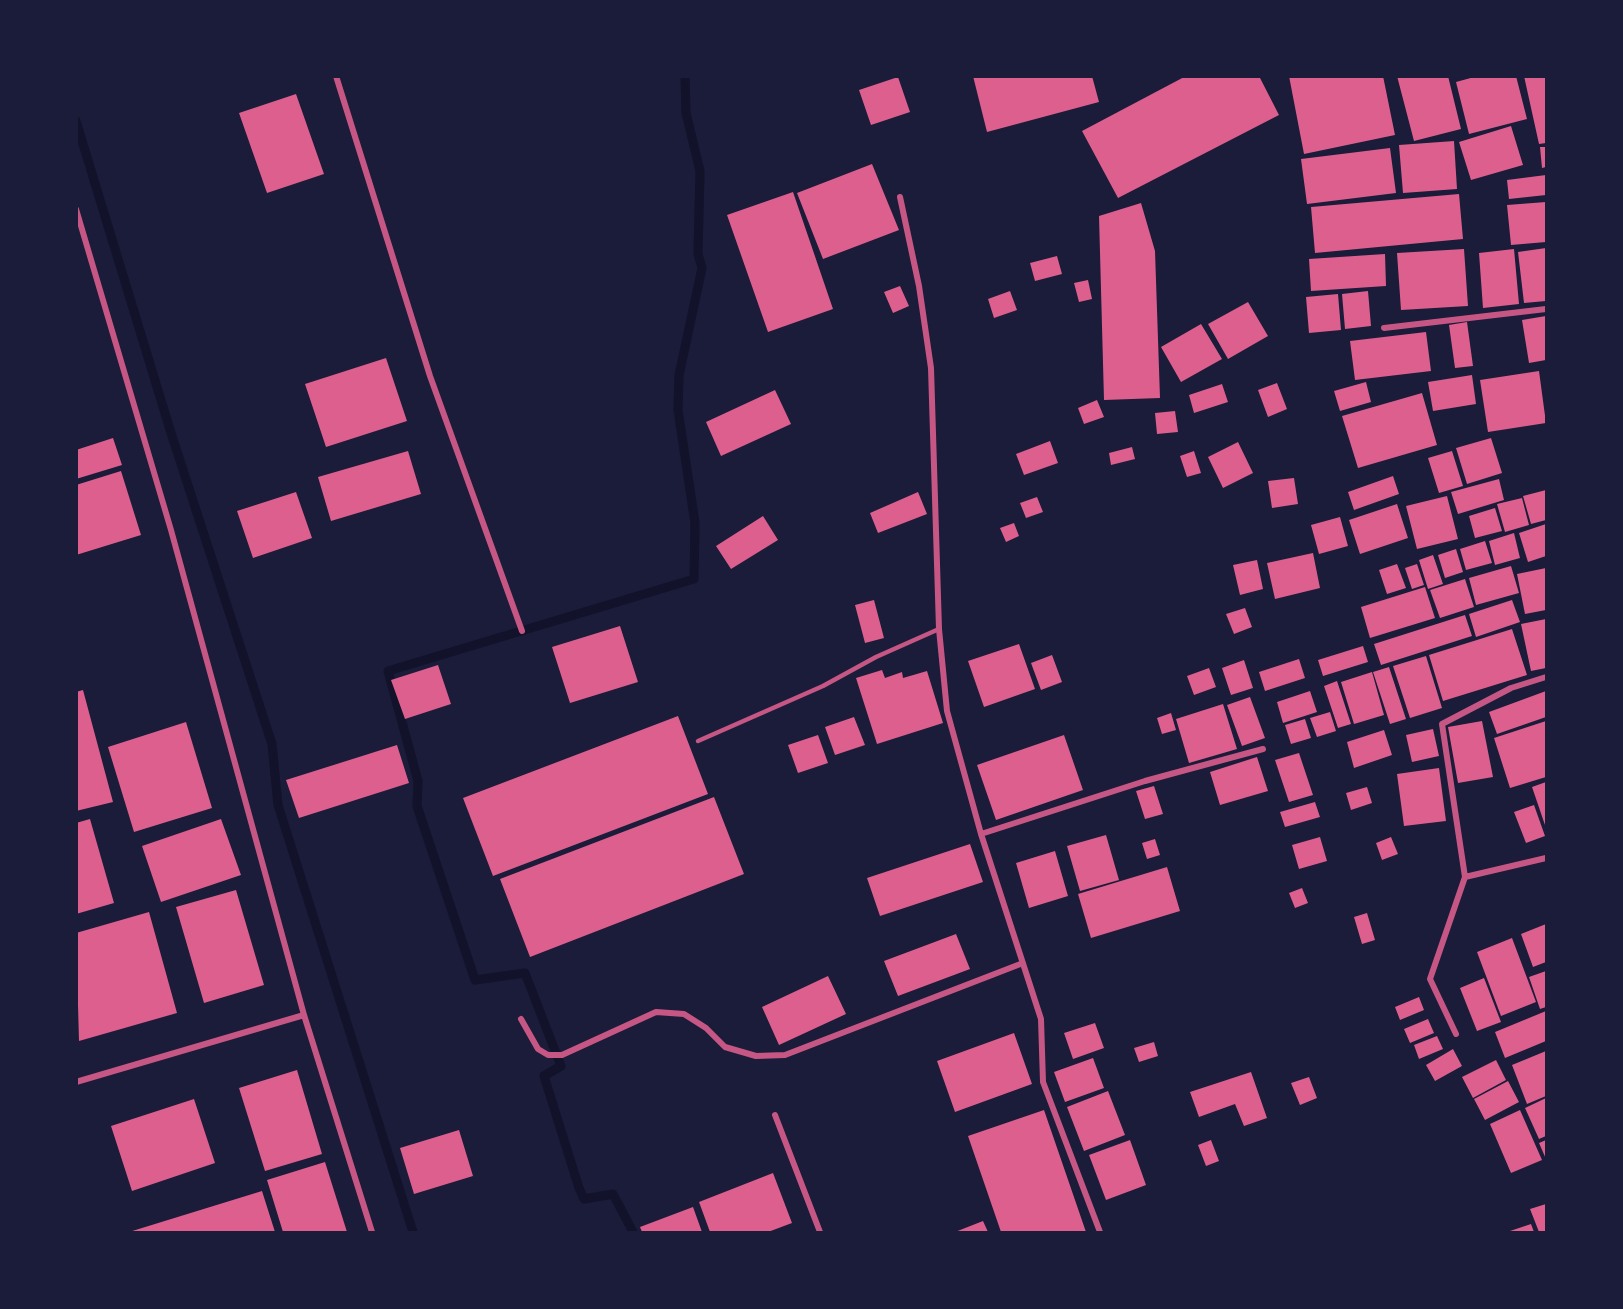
<!DOCTYPE html>
<style>
body{margin:0}
#map{position:relative;width:1623px;height:1309px;overflow:hidden;background:#1b1b3a;font-family:"Zilla Slab",serif}
canvas{display:block}
.frame{position:absolute;inset:0;border:78px solid #1b1b3a;pointer-events:none}
</style>
<div id="map">
<canvas width="1623" height="1309"></canvas>
<div class="frame"></div>
</div>
<script>
const g = document.querySelector('canvas').getContext('2d');
g.lineJoin = 'round';
function shape(rows) {
  const path = new Path2D();
  for (const r of rows) {
    path.moveTo(r[0], r[1]);
    for (let i = 2; i < r.length; i += 2) path.lineTo(r[i], r[i + 1]);
  }
  return path;
}
function trace(path, color, width, dash) {
  g.strokeStyle = color;
  g.lineWidth = width;
  g.lineCap = dash ? 'butt' : 'round';
  g.setLineDash(dash || []);
  g.stroke(path);
}
function paint(path, color) {
  g.fillStyle = color;
  g.fill(path, 'evenodd');
}
trace(shape([
 [76,121,171,433,272,744,278,805,413,1232],
 [633,1232,613,1194,584,1199,579,1188,544,1076,561,1066,525,973,475,980,417,806,418,781,388,671,694,579,695,523,678,410,679,375,702,268,698,254,700,171,686,113,685,76]
]), '#12122b', 9);
paint(shape([
 [973,76,1092,76,1099,102,987,132],
 [1186,76,1259,76,1279,115,1118,198,1082,131],
 [1289,76,1383,76,1395,135,1304,154],
 [1397,76,1448,76,1461,129,1414,141],
 [1478,76,1516,76,1527,119,1469,134,1456,82],
 [1524,76,1546,76,1546,143,1539,144],
 [898,77,910,112,871,125,859,90],
 [296,94,324,174,267,193,239,113],
 [1511,126,1523,165,1471,180,1459,142],
 [1454,141,1457,189,1403,193,1399,145],
 [1540,147,1546,147,1546,167,1542,168],
 [1390,148,1396,193,1307,204,1301,159],
 [872,164,899,230,823,259,797,193],
 [1546,175,1546,195,1509,199,1507,180],
 [793,192,833,309,768,332,727,215],
 [1459,194,1463,239,1315,253,1311,207],
 [1546,202,1546,242,1511,245,1507,205],
 [1141,203,1155,251,1160,398,1104,400,1099,216],
 [1546,248,1546,301,1524,303,1518,252],
 [1464,249,1468,306,1401,310,1397,253],
 [1514,249,1519,304,1483,308,1479,253],
 [1385,254,1386,286,1311,291,1309,259],
 [1057,256,1062,274,1035,281,1030,263],
 [1088,280,1092,299,1079,302,1074,283],
 [900,286,909,306,893,313,884,292],
 [1010,291,1017,310,994,318,988,299],
 [1368,291,1371,326,1345,329,1342,294],
 [1338,294,1341,330,1309,333,1306,297],
 [1248,302,1268,336,1228,359,1208,324],
 [1546,316,1546,360,1529,363,1522,320],
 [1467,322,1473,366,1455,368,1449,325],
 [1201,324,1222,359,1181,382,1161,347],
 [1426,332,1431,371,1355,380,1350,341],
 [386,358,407,421,326,447,305,384],
 [1539,371,1546,423,1488,432,1480,380],
 [1472,375,1476,404,1433,411,1428,382],
 [1366,382,1371,402,1340,411,1334,391],
 [1277,383,1287,409,1268,417,1258,390],
 [1222,384,1228,402,1194,413,1189,395],
 [775,390,791,424,721,456,706,422],
 [1422,393,1437,445,1358,468,1342,416],
 [1097,400,1104,417,1084,424,1078,408],
 [1175,411,1178,432,1157,434,1155,413],
 [113,438,122,465,76,479,76,450],
 [1491,438,1502,473,1467,484,1456,448],
 [1050,441,1058,463,1024,475,1016,454],
 [1238,442,1253,473,1223,488,1208,457],
 [1132,447,1135,459,1111,465,1109,453],
 [408,451,421,494,331,521,318,477],
 [1194,451,1201,473,1187,477,1180,456],
 [1452,451,1463,486,1439,493,1428,458],
 [121,471,141,535,76,555,76,485],
 [1393,476,1399,494,1354,510,1348,492],
 [1294,478,1298,504,1272,508,1268,481],
 [1499,479,1504,500,1458,514,1451,492],
 [1546,490,1546,520,1531,524,1523,496],
 [296,492,312,538,253,558,237,511],
 [918,492,927,514,878,533,870,513],
 [1447,496,1458,539,1417,549,1406,506],
 [1037,497,1043,512,1026,518,1020,503],
 [1522,498,1529,525,1505,532,1497,504],
 [1397,504,1408,538,1360,554,1349,520],
 [1495,508,1502,531,1475,538,1469,516],
 [763,516,778,540,731,569,716,546],
 [1340,517,1348,546,1319,554,1311,525],
 [1014,523,1019,536,1006,542,1000,528],
 [1546,524,1546,556,1528,562,1519,533],
 [1514,533,1520,558,1495,565,1489,541],
 [1485,541,1492,563,1466,570,1460,549],
 [1456,549,1463,572,1445,578,1438,555],
 [1313,553,1320,588,1275,599,1267,563],
 [1433,555,1443,584,1428,589,1419,560],
 [1257,560,1263,589,1240,595,1233,565],
 [1397,564,1406,588,1387,594,1379,570],
 [1417,564,1424,585,1412,589,1405,568],
 [1511,566,1519,593,1476,605,1469,578],
 [1546,568,1546,610,1525,614,1517,574],
 [1465,579,1474,607,1440,618,1430,590],
 [1425,587,1435,618,1370,638,1361,607],
 [874,600,884,638,865,643,855,605],
 [1512,600,1520,622,1476,637,1469,614],
 [1245,608,1252,627,1234,634,1226,614],
 [1465,615,1472,636,1381,665,1374,644],
 [1546,619,1546,668,1531,671,1521,624],
 [620,626,638,682,570,703,552,647],
 [1512,629,1527,675,1443,701,1429,655],
 [1019,644,1035,689,984,707,968,661],
 [1363,646,1368,662,1323,676,1318,660],
 [1052,655,1062,682,1041,690,1031,663],
 [1426,656,1442,708,1410,718,1393,666],
 [1299,659,1305,678,1265,691,1259,672],
 [1244,660,1253,688,1231,695,1222,668],
 [438,665,451,704,405,719,391,680],
 [1389,667,1406,719,1390,724,1373,672],
 [1209,668,1216,687,1194,695,1187,676],
 [882,670,885,678,902,672,903,678,927,671,943,723,877,744,856,678],
 [1372,672,1384,715,1354,724,1341,682],
 [1337,681,1351,724,1338,728,1324,686],
 [83,690,113,802,76,811,76,692],
 [1310,691,1317,712,1283,723,1277,702],
 [1546,691,1546,717,1497,734,1489,712],
 [1250,697,1265,738,1242,746,1227,705],
 [1223,704,1237,749,1189,763,1176,719],
 [1330,712,1336,731,1317,737,1310,718],
 [1171,713,1176,730,1162,734,1157,718],
 [678,716,708,794,493,876,463,798],
 [854,717,865,745,835,755,825,727],
 [1305,719,1311,738,1291,744,1285,725],
 [1482,721,1493,777,1458,783,1448,727],
 [1546,721,1546,777,1510,788,1494,738],
 [186,722,212,808,134,832,108,747],
 [1433,729,1439,756,1412,762,1406,735],
 [1384,730,1392,755,1354,768,1347,742],
 [818,735,828,763,798,773,788,745],
 [1064,735,1083,790,996,820,977,765],
 [397,745,409,783,299,818,286,780],
 [1299,753,1313,795,1289,802,1275,760],
 [1257,757,1268,791,1220,805,1210,772],
 [1439,768,1446,821,1404,826,1397,774],
 [1546,782,1546,828,1532,787],
 [1154,786,1163,814,1145,819,1136,791],
 [1367,787,1372,803,1351,810,1346,793],
 [714,797,744,874,530,957,500,879],
 [1315,802,1320,817,1285,827,1280,812],
 [1534,805,1545,836,1526,843,1514,812],
 [90,819,114,903,76,914,76,823],
 [221,819,241,875,161,902,142,846],
 [1106,835,1119,880,1080,891,1067,846],
 [1320,837,1327,861,1299,869,1292,845],
 [1391,837,1398,854,1382,860,1376,843],
 [1155,839,1160,855,1147,859,1142,843],
 [970,844,983,882,880,916,867,878],
 [1055,851,1068,896,1029,908,1016,863],
 [1167,867,1180,911,1091,938,1078,894],
 [1302,888,1308,903,1295,908,1289,893],
 [236,890,264,985,204,1003,176,907],
 [149,912,177,1013,79,1041,76,933],
 [1367,913,1375,940,1362,944,1354,917],
 [1546,924,1546,962,1533,967,1521,934],
 [956,934,970,969,898,996,884,961],
 [1512,938,1536,1002,1501,1016,1477,952],
 [1546,971,1546,1007,1540,1009,1529,977],
 [828,976,846,1014,779,1045,762,1007],
 [1484,978,1501,1022,1477,1031,1460,988],
 [1419,997,1424,1010,1400,1020,1395,1007],
 [1546,1011,1546,1041,1505,1058,1495,1032],
 [1428,1019,1434,1033,1410,1043,1404,1029],
 [1095,1023,1104,1048,1073,1059,1064,1033],
 [1014,1033,1032,1084,955,1112,937,1061],
 [1437,1036,1443,1049,1419,1059,1414,1045],
 [1154,1042,1158,1056,1139,1062,1134,1048],
 [1453,1049,1462,1066,1435,1081,1426,1065],
 [1546,1051,1546,1096,1527,1104,1512,1065],
 [1093,1058,1104,1088,1065,1102,1054,1072],
 [1496,1060,1506,1080,1473,1098,1462,1077],
 [297,1070,322,1154,265,1171,239,1088],
 [1251,1072,1267,1118,1244,1126,1235,1104,1199,1117,1190,1092],
 [1309,1077,1317,1098,1300,1105,1291,1083],
 [1508,1081,1519,1102,1485,1120,1474,1099],
 [1108,1091,1125,1135,1084,1151,1067,1107],
 [1546,1098,1546,1136,1539,1139,1525,1108],
 [194,1099,215,1163,132,1191,111,1126],
 [1044,1110,1086,1232,1001,1232,968,1136],
 [1520,1110,1542,1160,1511,1173,1490,1124],
 [459,1130,473,1176,414,1194,400,1148],
 [1130,1140,1146,1185,1106,1200,1089,1155],
 [1211,1140,1219,1161,1206,1166,1198,1145],
 [1546,1140,1546,1159,1539,1143],
 [325,1162,347,1232,283,1232,267,1180],
 [773,1173,792,1223,768,1232,710,1232,699,1202],
 [262,1191,275,1232,129,1232],
 [1546,1204,1546,1232,1539,1232,1530,1209],
 [693,1207,702,1232,642,1232,640,1227],
 [983,1221,988,1232,955,1232],
 [1531,1224,1534,1232,1507,1232]
]), '#dd5f8e');
trace(shape([
 [698,741,823,686,876,657,939,629]
]), '#c65784', 4.5);
trace(shape([
 [336,76,430,376,522,631],
 [900,197,919,286,931,368,939,629,947,711,981,834,1041,1019,1043,1082,1100,1232],
 [76,209,171,530,304,1015,372,1232],
 [1384,328,1546,309],
 [981,834,1145,781,1263,749],
 [1465,877,1546,858],
 [521,1019,538,1049,548,1055,562,1055,656,1012,684,1014,706,1028,725,1047,756,1056,785,1055,1023,963],
 [1456,1034,1430,979,1465,877,1442,724,1511,688,1546,677],
 [76,1082,304,1015],
 [775,1115,820,1232]
]), '#c65784', 6);
</script>
